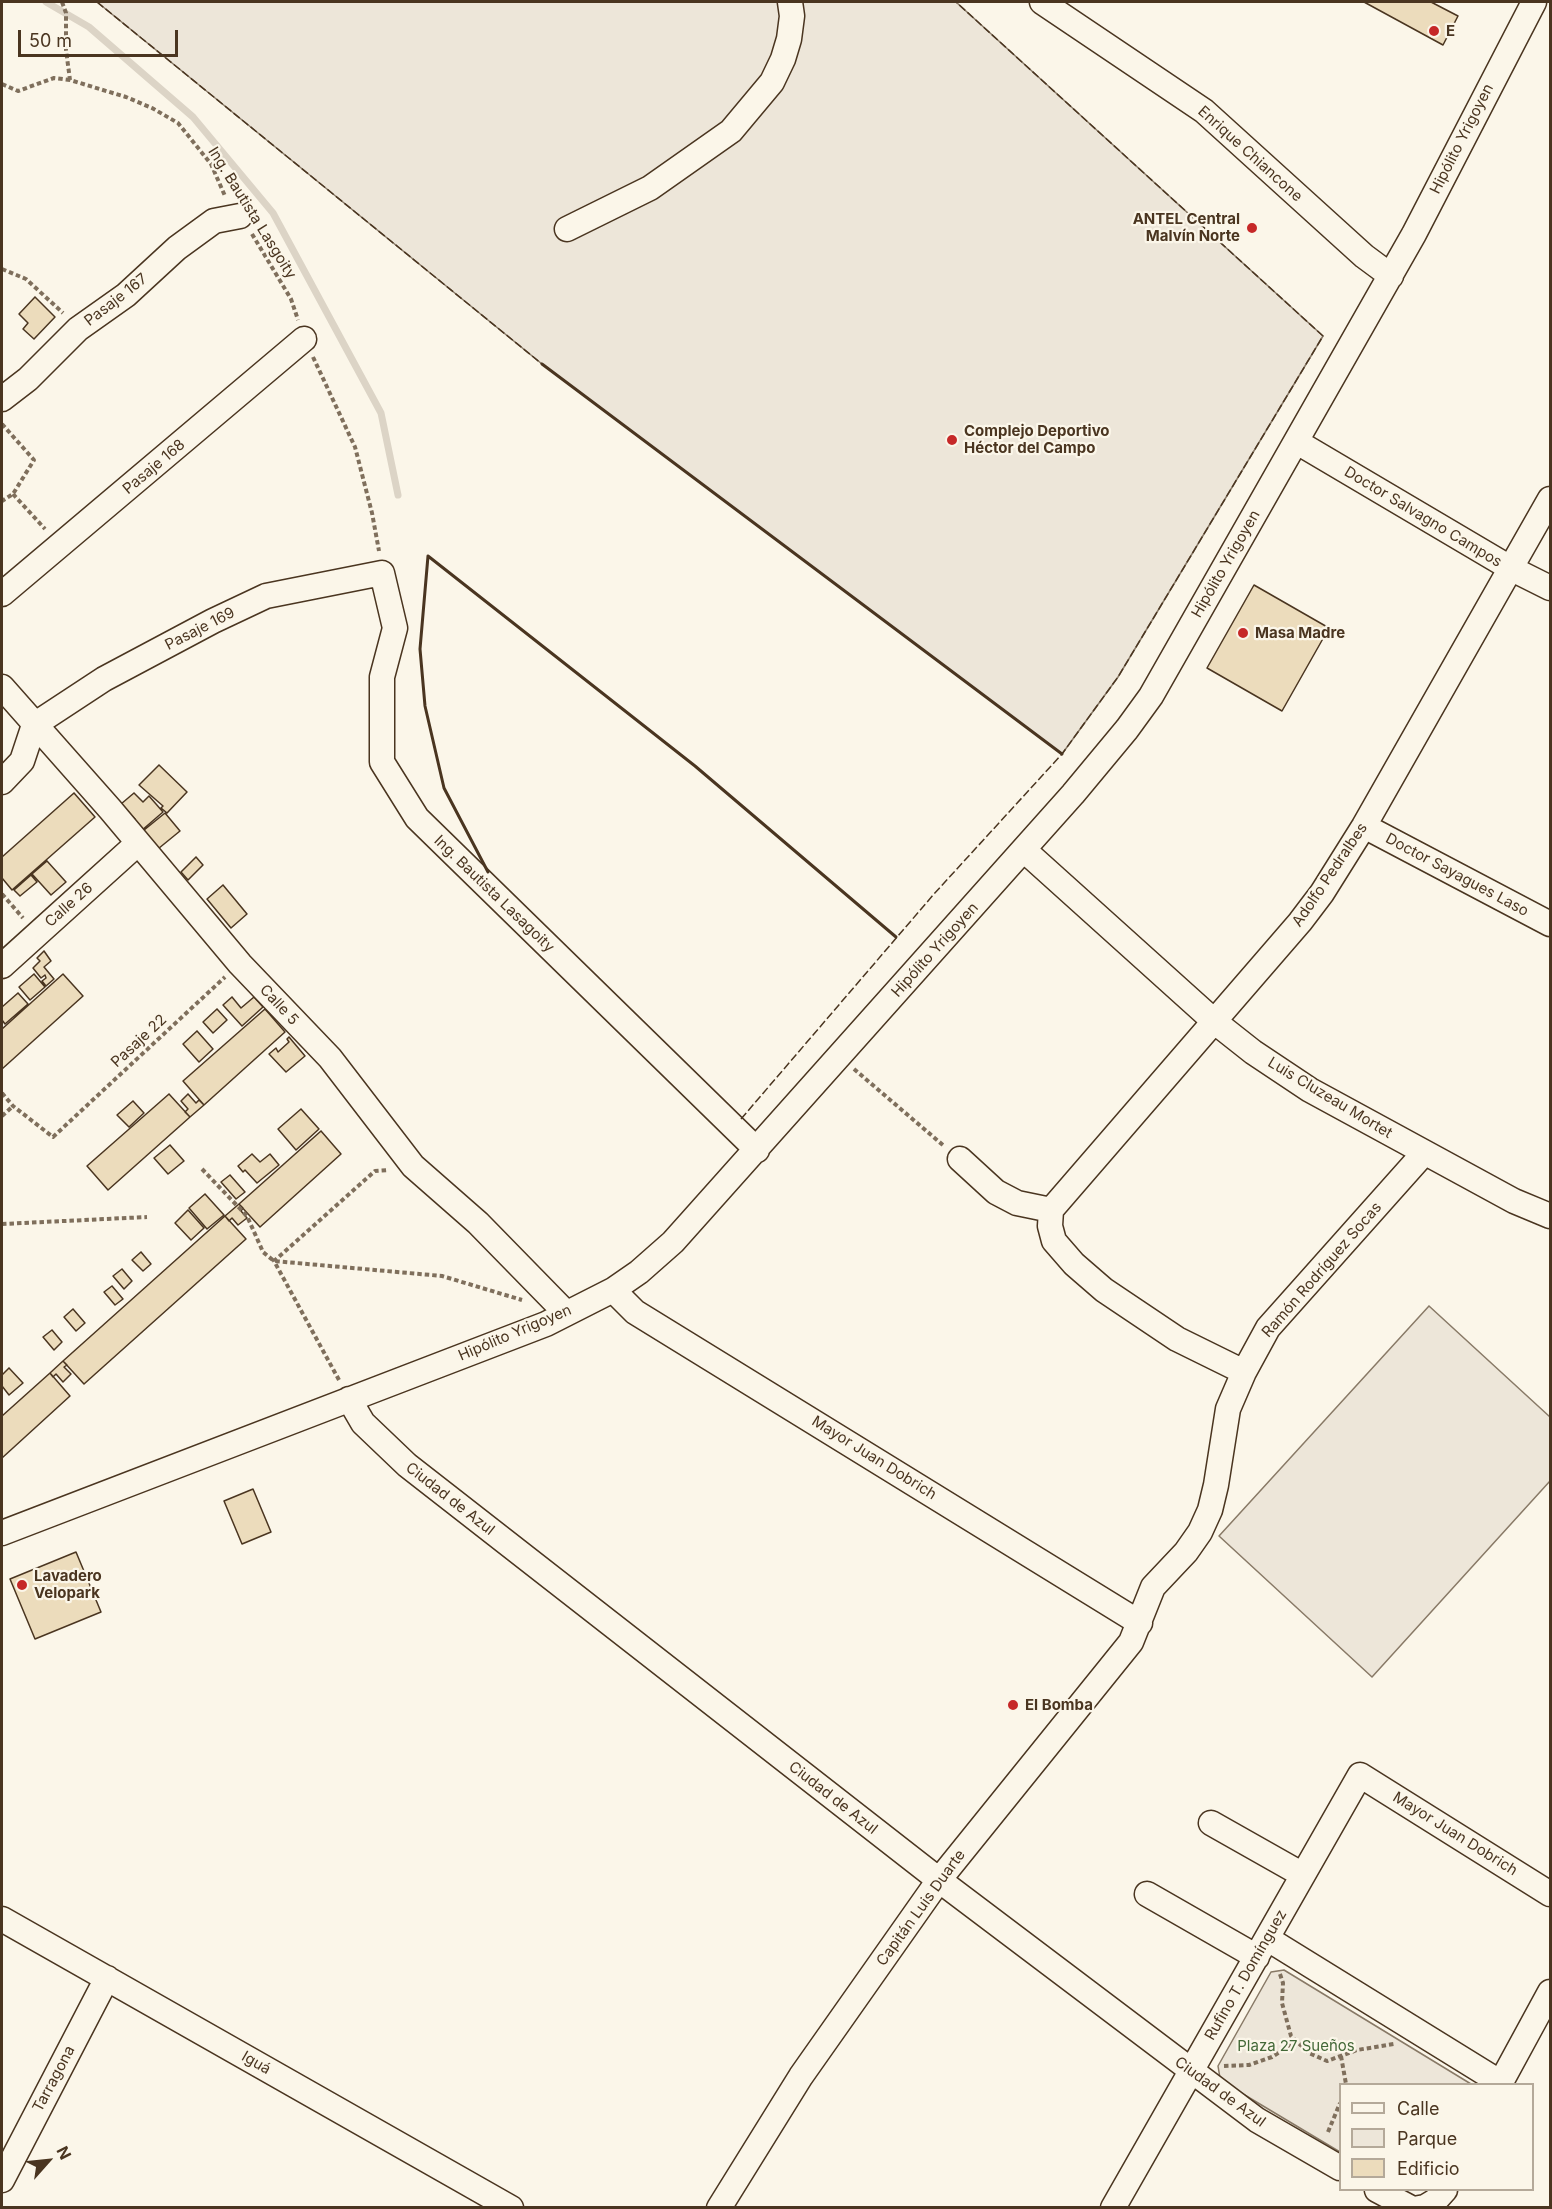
<!DOCTYPE html>
<meta charset="utf-8">
<style>
body{margin:0}
#map{position:relative;width:1552px;height:2209px;overflow:hidden;background:#fbf6e9;font-family:Inter,sans-serif}
canvas{display:block}
.frame{position:absolute;inset:0;border:3px solid #4a3520;pointer-events:none}
.legend{position:absolute;left:1339px;top:2083px;width:195px;height:108px;box-sizing:border-box;background:#fbf6e9;border:2px solid #b4a999;margin:0;padding:8px 10px;list-style:none;font-size:18px;color:#4a3520}
.legend li{display:flex;align-items:center;gap:12px;height:30px}
.legend b{width:30px;border:2px solid #b4a999}
.north{position:absolute;left:18px;top:2131px;width:60px;height:60px;-webkit-text-stroke:4px #fbf6e9;paint-order:stroke;rotate:63deg;font-size:16px;font-weight:700;line-height:24px;text-align:center;color:#4a3520}
.north::after{content:'';display:block;margin:auto;width:21px;height:27px;background:#4a3520;clip-path:polygon(50% 0,100% 100%,50% 72%,0 100%)}
.scale{position:absolute;left:18px;top:30px;width:160px;height:27px;box-sizing:border-box;border:3px solid #4a3520;border-top:0;padding-left:8px;font-size:18px;line-height:21px;white-space:nowrap;color:#4a3520;-webkit-text-stroke:4px #fbf6e9;paint-order:stroke}
</style>
<div id="map">
<canvas width="1552" height="2209"></canvas>
<div class="frame"></div>
<ul class="legend">
<li><b style="height:8px;background:#fbf6e9"></b>Calle</li>
<li><b style="height:16px;background:#ede6d9"></b>Parque</li>
<li><b style="height:16px;background:#ecdcbc"></b>Edificio</li>
</ul>
<div class="north">N</div>
<div class="scale">50 m</div>
</div>
<script>
const g = document.querySelector('canvas').getContext('2d');
g.lineJoin = 'round';
function paint(path, color) {
  g.fillStyle = color;
  g.fill(path, 'evenodd');
}
function shape(rows) {
  const path = new Path2D();
  for (const r of rows) {
    path.moveTo(r[0], r[1]);
    for (let i = 2; i < r.length; i += 2) path.lineTo(r[i], r[i + 1]);
  }
  return path;
}
function trace(path, color, width, dash) {
  g.strokeStyle = color;
  g.lineWidth = width;
  g.lineCap = dash ? 'butt' : 'round';
  g.setLineDash(dash || []);
  g.stroke(path);
}
function drawText(font, color, halo, rows, align = 'center') {
  g.font = font + ' Inter,sans-serif';
  g.lineWidth = 4.5;
  g.setLineDash([]);
  g.textBaseline = 'middle';
  g.strokeStyle = halo;
  g.fillStyle = color;
  for (const [text, x, y, turn = 0] of rows) {
    g.save();
    g.translate(x, y);
    g.rotate((+turn || 0) * Math.PI / 180);
    g.textAlign = isNaN(turn) ? turn : align;
    if (halo) g.strokeText(text, 0, 0);
    g.fillText(text, 0, 0);
    g.restore();
  }
}
const green = shape([
 [97,2,956,2,1323,336,1118,677,1062,754,542,364,97,2],
 [1429,1306,1550,1417,1550,1481,1372,1677,1219,1536,1429,1306],
 [1284,1970,1471,2084,1340,2084,1340,2152,1228,2085,1220,2078,1218,2066,1271,1972,1284,1970]
]);
paint(green, '#ede6d9');
trace(green, '#887966', 1.5);
trace(shape([
 [46,2,89,27,193,117,273,213,381,413,398,495]
]), '#dcd4c6', 7);
const building = shape([
 [1364,2,1431,2,1458,16,1443,45,1364,2],
 [35,297,55,317,34,339,23,329,28,323,19,314,35,297],
 [1254,585,1329,628,1282,711,1207,668,1254,585],
 [159,765,187,792,167,813,161,808,163,806,139,785,159,765],
 [74,793,95,817,12,890,2,878,2,857,74,793],
 [134,793,143,802,149,796,163,812,141,831,133,821,135,819,121,804,134,793],
 [165,813,180,831,153,853,138,835,165,813],
 [196,857,203,865,188,880,181,872,196,857],
 [47,861,66,882,51,895,32,874,47,861],
 [31,875,37,882,20,896,14,890,31,875],
 [223,885,247,914,231,928,207,899,223,885],
 [44,951,51,961,44,967,54,979,46,986,42,981,46,978,45,975,41,978,33,968,40,961,37,958,44,951],
 [34,974,45,987,30,1000,19,987,34,974],
 [63,974,83,996,2,1069,2,1029,63,974],
 [18,993,28,1004,5,1024,2,1020,2,1007,18,993],
 [232,997,241,1008,254,997,263,1007,242,1026,223,1005,232,997],
 [217,1009,227,1020,213,1033,203,1022,217,1009],
 [265,1009,285,1032,204,1105,183,1081,265,1009],
 [197,1031,213,1049,199,1062,183,1044,197,1031],
 [289,1037,305,1056,286,1072,269,1054,276,1048,278,1052,289,1042,287,1039,289,1037],
 [169,1094,190,1117,108,1190,87,1166,169,1094],
 [188,1094,196,1103,199,1100,204,1105,190,1117,185,1112,188,1109,181,1101,188,1094],
 [133,1101,144,1113,129,1127,117,1115,133,1101],
 [301,1109,319,1129,296,1150,278,1129,301,1109],
 [321,1131,341,1154,260,1227,239,1204,321,1131],
 [170,1145,184,1161,168,1174,154,1158,170,1145],
 [252,1154,260,1162,270,1154,279,1165,257,1183,245,1170,243,1172,238,1166,252,1154],
 [230,1175,245,1192,236,1199,221,1182,230,1175],
 [205,1194,224,1215,207,1229,189,1208,205,1194],
 [239,1204,243,1208,241,1211,247,1218,238,1225,232,1218,229,1221,225,1216,239,1204],
 [188,1210,204,1228,191,1240,175,1223,188,1210],
 [225,1216,246,1239,84,1384,63,1361,225,1216],
 [141,1252,151,1264,143,1271,132,1260,141,1252],
 [122,1269,132,1281,124,1289,113,1276,122,1269],
 [112,1286,123,1299,115,1305,104,1292,112,1286],
 [73,1309,85,1323,76,1331,64,1317,73,1309],
 [52,1330,62,1342,54,1350,43,1337,52,1330],
 [63,1361,67,1365,64,1367,71,1374,63,1382,56,1374,53,1377,50,1373,63,1361],
 [9,1368,23,1383,9,1395,2,1386,2,1375,9,1368],
 [50,1373,70,1396,2,1458,2,1416,50,1373],
 [253,1489,271,1532,242,1544,224,1501,253,1489],
 [76,1552,101,1612,35,1639,10,1579,76,1552]
]);
paint(building, '#ecdcbc');
trace(building, '#4a3520', 1.5);
const minor = shape([
 [1042,2,1204,111,1364,256,1391,276],
 [567,229,650,188,731,131,772,82,783,59,789,39,792,16,790,2],
 [2,399,28,379,78,329,126,295,177,248,214,221,240,216],
 [1297,442,1512,569,1550,588],
 [2,594,304,339],
 [2,687,110,809,240,964,330,1058,413,1166,478,1223,566,1313],
 [2,782,22,761,34,725,104,679,213,621,266,596,382,573,395,628,382,677,382,762,417,818,757,1150],
 [1364,826,1550,924],
 [1024,850,1215,1022,1253,1052,1310,1090,1514,1201,1550,1216],
 [2,966,137,844],
 [960,1159,996,1192,1017,1203,1051,1210],
 [1051,1210,1300,922,1322,893,1364,826,1550,499],
 [1051,1210,1050,1226,1054,1241,1074,1264,1104,1290,1177,1339,1244,1372],
 [613,1290,635,1312,1140,1623],
 [349,1399,363,1423,407,1465,939,1880,1257,2120,1340,2168],
 [2,1533,546,1324,613,1290,639,1272,673,1242,1073,794,1127,729,1151,696,1414,234,1534,2],
 [1211,1823,1303,1875],
 [1147,1894,1257,1957],
 [2,1919,511,2208],
 [1268,1939,1501,2083],
 [1500,2084,1550,1992],
 [2,2180,107,1978],
 [1377,2190,1411,2208],
 [719,2208,801,2076,939,1880,1131,1642,1153,1587,1186,1552,1200,1532,1210,1510,1216,1485,1228,1409,1244,1372,1268,1328,1424,1153],
 [1113,2208,1360,1775,1550,1894],
 [1419,2208,1425,2207,1435,2201,1445,2190]
]);
trace(minor, '#4a3520', 27);
trace(shape([
 [62,2,66,13,66,50,70,80,126,97,152,108,178,123,211,164,225,196],
 [2,84,18,91,54,78,70,80],
 [252,234,291,299,298,320],
 [2,269,26,279,63,313],
 [313,357,355,447,372,513,379,551],
 [2,424,34,460,13,494,2,501],
 [13,494,45,529],
 [2,894,23,918],
 [854,1069,944,1146],
 [2,1093,13,1106,53,1137,225,977],
 [2,1116,13,1106],
 [202,1169,247,1216,263,1252,274,1261,442,1276,522,1300],
 [2,1224,147,1217],
 [339,1380,274,1261,375,1171,388,1170],
 [1280,1974,1283,1983,1282,2003,1291,2036,1309,2053,1327,2061,1357,2050,1394,2044],
 [1341,2056,1346,2084],
 [1224,2066,1249,2065,1272,2057,1296,2041],
 [1328,2132,1340,2103]
]), '#7f6f5c', 4, [4.5, 3]);
trace(minor, '#fbf6e9', 24);
trace(shape([
 [97,2,542,364],
 [741,1119,934,894,1062,754,1118,677,1323,336,956,2]
]), '#4a3520', 1.5, [8, 3]);
trace(shape([
 [542,364,1062,754],
 [488,872,444,788,425,706,420,649,428,556,695,766,896,937]
]), '#4a3520', 3);
for (const [x, y, r, color] of [
 [1434,31,6,"#c62828"],
 [1252,228,6,"#c62828"],
 [952,440,6,"#c62828"],
 [1243,633,6,"#c62828"],
 [22,1585,6,"#c62828"],
 [1013,1705,6,"#c62828"]
]) {
  const dot = new Path2D();
  dot.arc(x, y, r, 0, 2 * Math.PI);
  g.fillStyle = color;
  g.fill(dot);
  trace(dot, '#fbf6e9', 2);
}
drawText('bold 15px', '#4a3520', '#fbf6e9', [
 ["E",1446,31],
 ["ANTEL Central",1240,219,"right"],
 ["Malvín Norte",1240,236,"right"],
 ["Complejo Deportivo",964,431],
 ["Héctor del Campo",964,448],
 ["Masa Madre",1255,633],
 ["Lavadero",34,1576],
 ["Velopark",34,1593],
 ["El Bomba",1025,1705]
], 'left');
drawText('15px', '#4a3520', '#fbf6e9', [
 ["Hipólito Yrigoyen",1462,139,-63],
 ["Enrique Chiancone",1250,154,42],
 ["Ing. Bautista Lasgoity",252,213,58],
 ["Pasaje 167",116,300,-38],
 ["Pasaje 168",154,467,-40],
 ["Doctor Salvagno Campos",1423,517,31],
 ["Hipólito Yrigoyen",1226,564,-60],
 ["Pasaje 169",200,629,-27],
 ["Adolfo Pedralbes",1330,875,-56],
 ["Doctor Sayagues Laso",1457,875,28],
 ["Ing. Bautista Lasagoity",494,894,44],
 ["Calle 26",69,905,-42],
 ["Hipólito Yrigoyen",935,950,-48],
 ["Calle 5",279,1005,47],
 ["Pasaje 22",139,1041,-43],
 ["Luis Cluzeau Mortet",1330,1098,31],
 ["Ramón Rodríguez Socas",1322,1270,-49],
 ["Hipólito Yrigoyen",515,1333,-23],
 ["Mayor Juan Dobrich",874,1458,32],
 ["Ciudad de Azul",450,1499,38],
 ["Ciudad de Azul",833,1798,38],
 ["Mayor Juan Dobrich",1455,1834,32],
 ["Capitán Luis Duarte",921,1908,-54],
 ["Rufino T. Domínguez",1246,1975,-60],
 ["Iguá",256,2063,30],
 ["Tarragona",54,2079,-62],
 ["Ciudad de Azul",1220,2092,36]
]);
drawText('15px', '#436837', '#fbf6e9', [
 ["Plaza 27 Sueños",1296,2046]
]);
</script>
